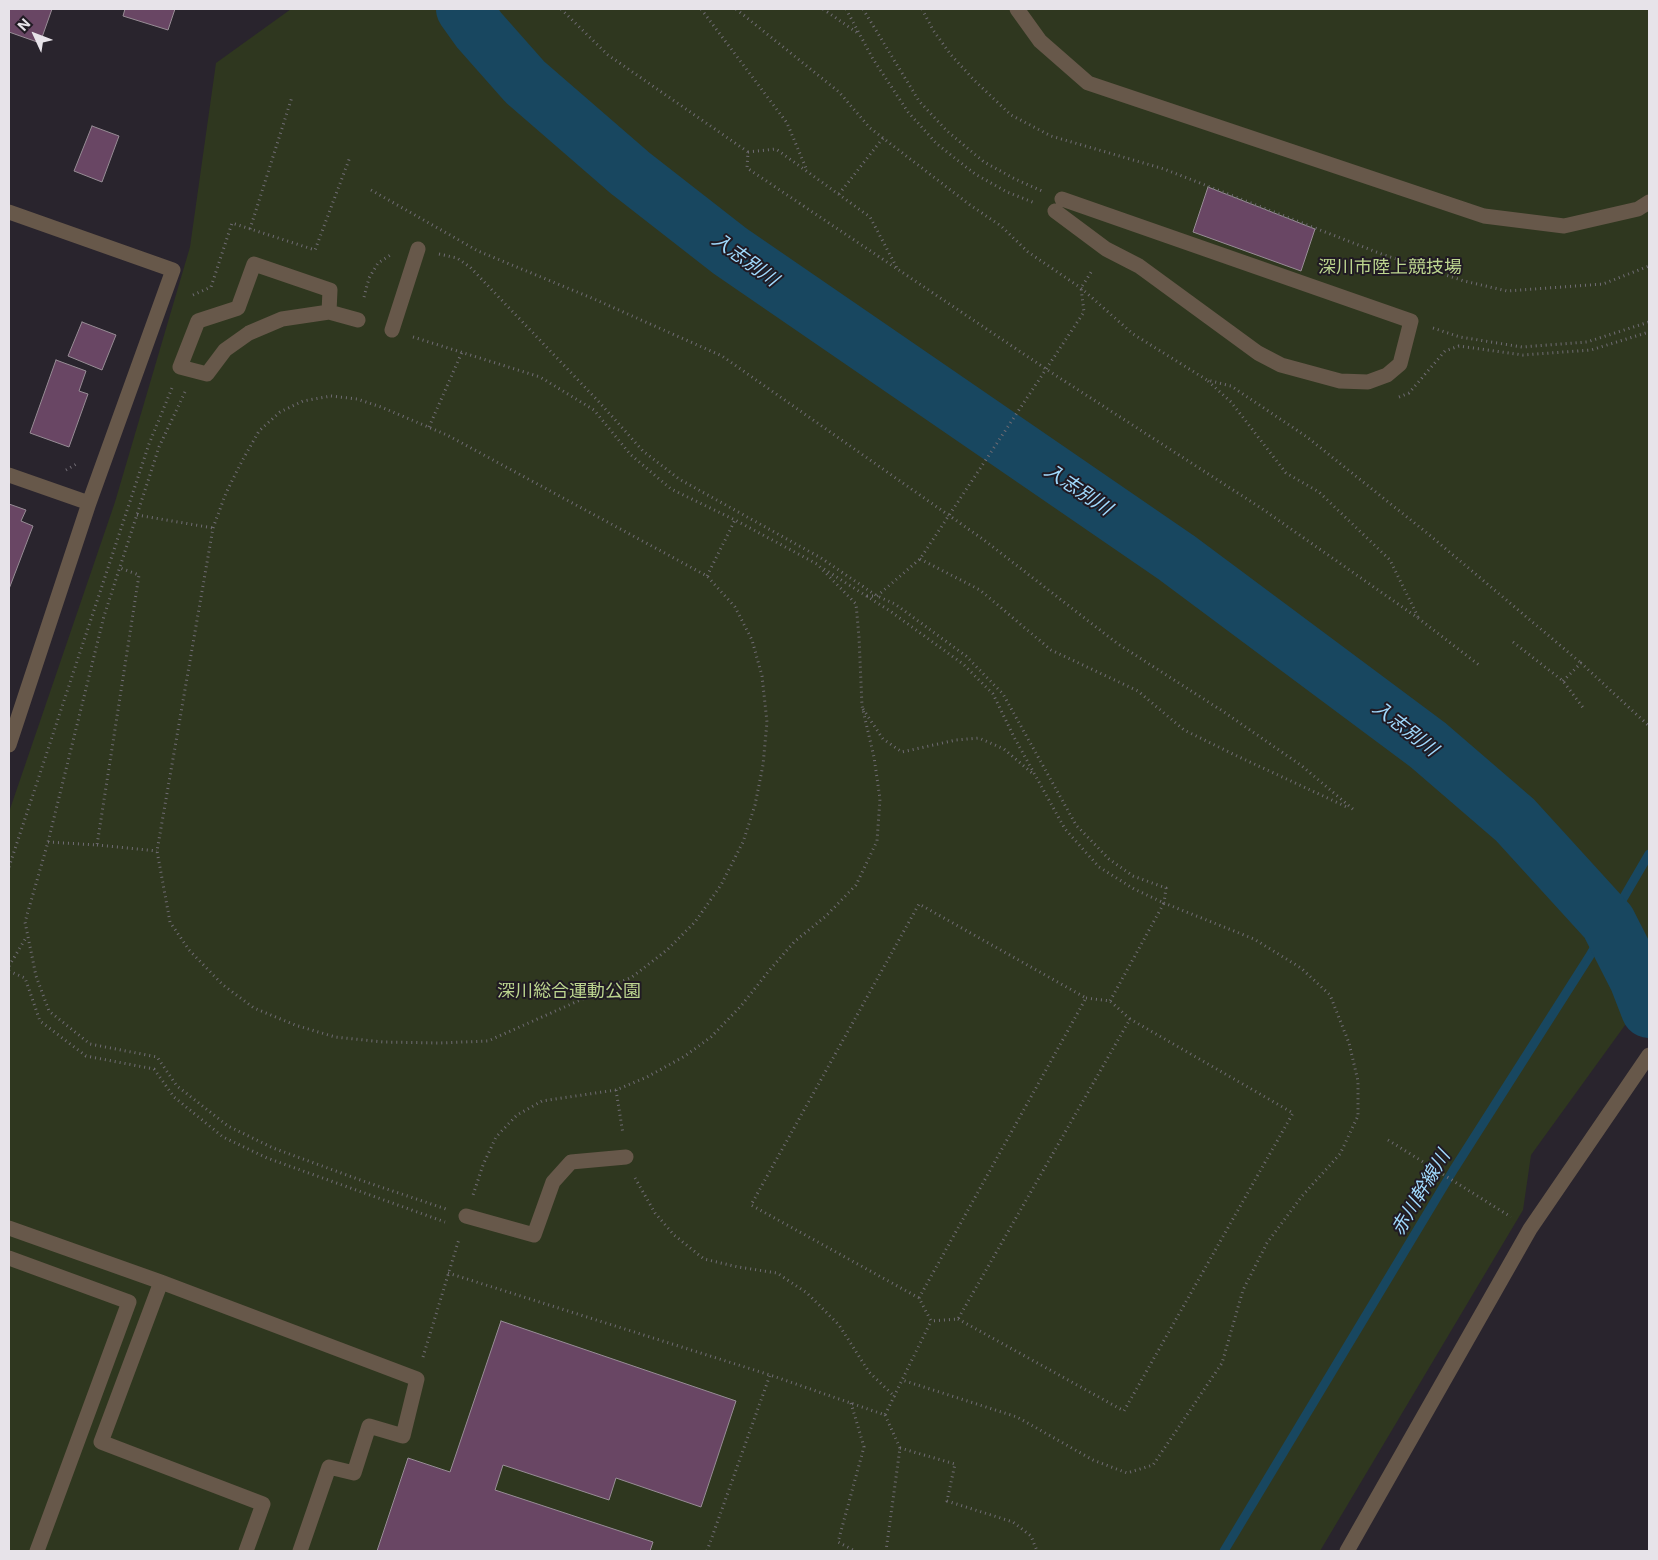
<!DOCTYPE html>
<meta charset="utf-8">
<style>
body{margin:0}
#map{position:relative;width:1658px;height:1560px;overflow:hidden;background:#29242d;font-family:Inter,sans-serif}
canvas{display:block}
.frame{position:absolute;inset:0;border:10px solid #e7e3e9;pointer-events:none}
.north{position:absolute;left:10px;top:10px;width:50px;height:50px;-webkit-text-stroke:4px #201a23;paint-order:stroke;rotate:313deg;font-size:14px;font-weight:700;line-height:20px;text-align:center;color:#e7e3e9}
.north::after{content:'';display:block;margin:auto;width:18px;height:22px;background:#e7e3e9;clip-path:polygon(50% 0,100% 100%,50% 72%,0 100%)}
</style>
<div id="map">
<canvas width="1658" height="1560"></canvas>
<div class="frame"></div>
<div class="north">N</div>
</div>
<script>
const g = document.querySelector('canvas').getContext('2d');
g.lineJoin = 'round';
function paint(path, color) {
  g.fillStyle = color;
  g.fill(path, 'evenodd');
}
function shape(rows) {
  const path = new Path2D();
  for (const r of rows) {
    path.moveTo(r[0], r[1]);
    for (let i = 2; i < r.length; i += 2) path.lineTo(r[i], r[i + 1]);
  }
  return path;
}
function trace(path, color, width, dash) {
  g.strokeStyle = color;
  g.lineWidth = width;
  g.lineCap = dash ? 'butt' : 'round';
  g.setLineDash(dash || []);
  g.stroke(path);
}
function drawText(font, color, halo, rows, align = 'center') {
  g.font = font + ' Inter,"Noto Sans JP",sans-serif';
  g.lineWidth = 4;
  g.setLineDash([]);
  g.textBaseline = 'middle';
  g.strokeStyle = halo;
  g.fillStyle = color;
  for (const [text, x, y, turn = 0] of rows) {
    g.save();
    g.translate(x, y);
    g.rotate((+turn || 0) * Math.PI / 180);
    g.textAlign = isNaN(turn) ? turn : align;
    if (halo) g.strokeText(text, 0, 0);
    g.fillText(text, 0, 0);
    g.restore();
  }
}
paint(shape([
 [291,9,1649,9,1649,992,1531,1155,1523,1210,1320,1551,9,1551,9,812,115,502,190,247,216,63]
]), '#2f371f');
trace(shape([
 [1224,1551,1454,1169,1589,957,1649,854]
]), '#184760', 9);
trace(shape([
 [464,9,479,30,525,82,630,173,730,251,1177,558,1428,745,1515,820,1608,922,1637,979,1649,1010]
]), '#184760', 56);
const building = shape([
 [9,9,52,9,40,43,9,32,9,9],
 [125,9,175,9,168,30,123,16,125,9],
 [92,126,119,136,102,182,74,171,92,126],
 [1208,187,1315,229,1301,271,1193,232,1208,187],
 [82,322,116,335,102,370,68,356,82,322],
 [56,360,86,371,79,391,88,394,69,447,30,433,56,360],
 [9,504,26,510,21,521,33,526,9,589,9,504],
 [501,1321,736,1401,701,1507,616,1478,609,1500,503,1465,495,1490,653,1542,650,1551,377,1551,408,1458,450,1472,501,1321]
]);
paint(building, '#694664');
trace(building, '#988d96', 1);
trace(shape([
 [561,9,608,55,748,152,747,168,1052,373,1261,508,1418,618,1479,665],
 [701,9,787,123,806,168],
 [736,9,839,92,870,128,970,205,1001,226,1028,252,1081,288,1133,334,1207,380,1231,386,1307,437,1427,533,1581,663],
 [823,9,859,34],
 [846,9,873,59,908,112,937,144,975,174,1007,192,1035,203],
 [863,9,919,101,947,131,984,162,1015,179,1042,191],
 [922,9,933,30,951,55,975,81,1011,115,1051,136,1164,169,1384,255,1464,281,1507,291,1603,284,1649,266],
 [748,152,776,149,870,217,897,268],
 [371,190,478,251,594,299,722,356,984,540,1118,644,1224,712,1302,766,1354,810],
 [839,194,883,138],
 [250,229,292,97],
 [439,254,457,258,470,267,600,403,643,451,679,479,821,558,877,596,895,604,966,656,1003,694,1076,825,1109,859,1133,876,1166,888,1164,903,1254,939,1301,968,1330,995,1349,1043,1358,1081,1358,1116,1340,1154,1302,1196,1267,1243,1243,1290,1222,1363,1153,1465,1127,1473,1093,1460,1017,1417,902,1380],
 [193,295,211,287,232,223,315,250,350,157],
 [364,297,369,278,378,263,392,254],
 [1433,328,1460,337,1522,347,1587,342,1649,322],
 [413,337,540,377,594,410,630,454,671,489,735,520,817,564,856,604,859,637,862,706,874,757,880,799,877,841,856,885,826,916,794,942,768,972,741,1006,711,1037,685,1056,647,1077,616,1090,542,1101,517,1115,496,1137,483,1165,473,1195],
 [1208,381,1231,402,1286,473,1319,492,1390,560,1418,617],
 [185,392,159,447,104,616,48,842,25,922,36,976,49,1011,90,1044,157,1057,177,1086,228,1126,273,1148,363,1181,446,1209],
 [331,396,357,399,381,407,447,435,707,576,735,607,752,640,762,676,767,722,763,765,755,805,743,842,721,885,695,922,667,950,632,977,488,1041,439,1043,383,1042,335,1037,295,1025,254,1008,223,985,189,950,170,922,157,851,213,528,226,493,242,461,259,431,280,412,303,401,331,396],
 [1399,397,1409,393,1445,351,1459,346,1523,355,1591,350,1649,332],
 [429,427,462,352],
 [66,470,78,463],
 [137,515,213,528],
 [920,559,980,590,1051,650,1138,691,1184,730,1237,756,1349,808],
 [824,569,890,611,963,664,993,694,1014,737,1065,829,1099,867,1134,889,1164,903,1110,1001],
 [707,576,735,520],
 [867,596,877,596,920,559,1084,312,1081,288,1093,269],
 [1513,642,1563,681,1584,709],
 [1563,681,1581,663,1649,726],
 [863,709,883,739,902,752,956,740,979,738,1004,749,1032,773],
 [48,842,97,845,139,575,120,568],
 [97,845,157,851],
 [9,867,149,444,172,388],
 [9,966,27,936],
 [9,971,25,978,40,1021,86,1056,154,1069,174,1097,223,1137,267,1158,445,1222],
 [1086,998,1110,1001,1130,1019,958,1319,931,1321,919,1298,1086,998],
 [616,1090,623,1134],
 [1388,1140,1511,1217],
 [635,1178,655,1213,674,1235,704,1259,738,1267,777,1273,807,1293,839,1325,869,1372,895,1397],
 [448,1273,770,1375,885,1415,931,1321],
 [919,1298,751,1205,919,904,1086,998],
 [958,1319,1124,1411,1293,1113,1130,1019],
 [423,1357,459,1239],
 [851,1403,864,1447,838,1542,855,1551],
 [885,1415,900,1448,886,1551],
 [900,1448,955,1464,947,1501,1013,1522,1031,1536,1037,1551],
 [707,1551,770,1375]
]), '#706c74', 3, [1, 4]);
trace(shape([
 [1017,9,1040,41,1088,83,1484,216,1564,226,1638,209,1649,202],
 [1055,211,1106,249,1139,266,1258,353,1281,365,1340,381,1368,382,1387,375,1400,364,1411,321,1062,199],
 [9,212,173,270,89,503,9,745],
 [329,312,282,319,249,333,225,350,207,374,180,367,198,321,238,308,254,264,330,290,329,312,358,320],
 [392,330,418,249],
 [9,475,89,503],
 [466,1216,534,1235,553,1182,571,1162,626,1157],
 [9,1228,161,1282,417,1379,403,1436,369,1426,354,1473,329,1467,300,1551],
 [9,1258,129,1302,37,1551],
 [161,1282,101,1442,263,1504,246,1551],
 [1347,1551,1530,1229,1649,1055]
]), '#67584a', 15);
drawText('18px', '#bcd58f', '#201a23', [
 ["深川市陸上競技場",1390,268],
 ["深川総合運動公園",569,992]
]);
drawText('italic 19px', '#a0d9fd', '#201a23', [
 ["入志別川",745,260,36],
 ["入志別川",1078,490,34],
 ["入志別川",1405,729,38],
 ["赤川幹線川",1421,1193,-59]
]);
</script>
